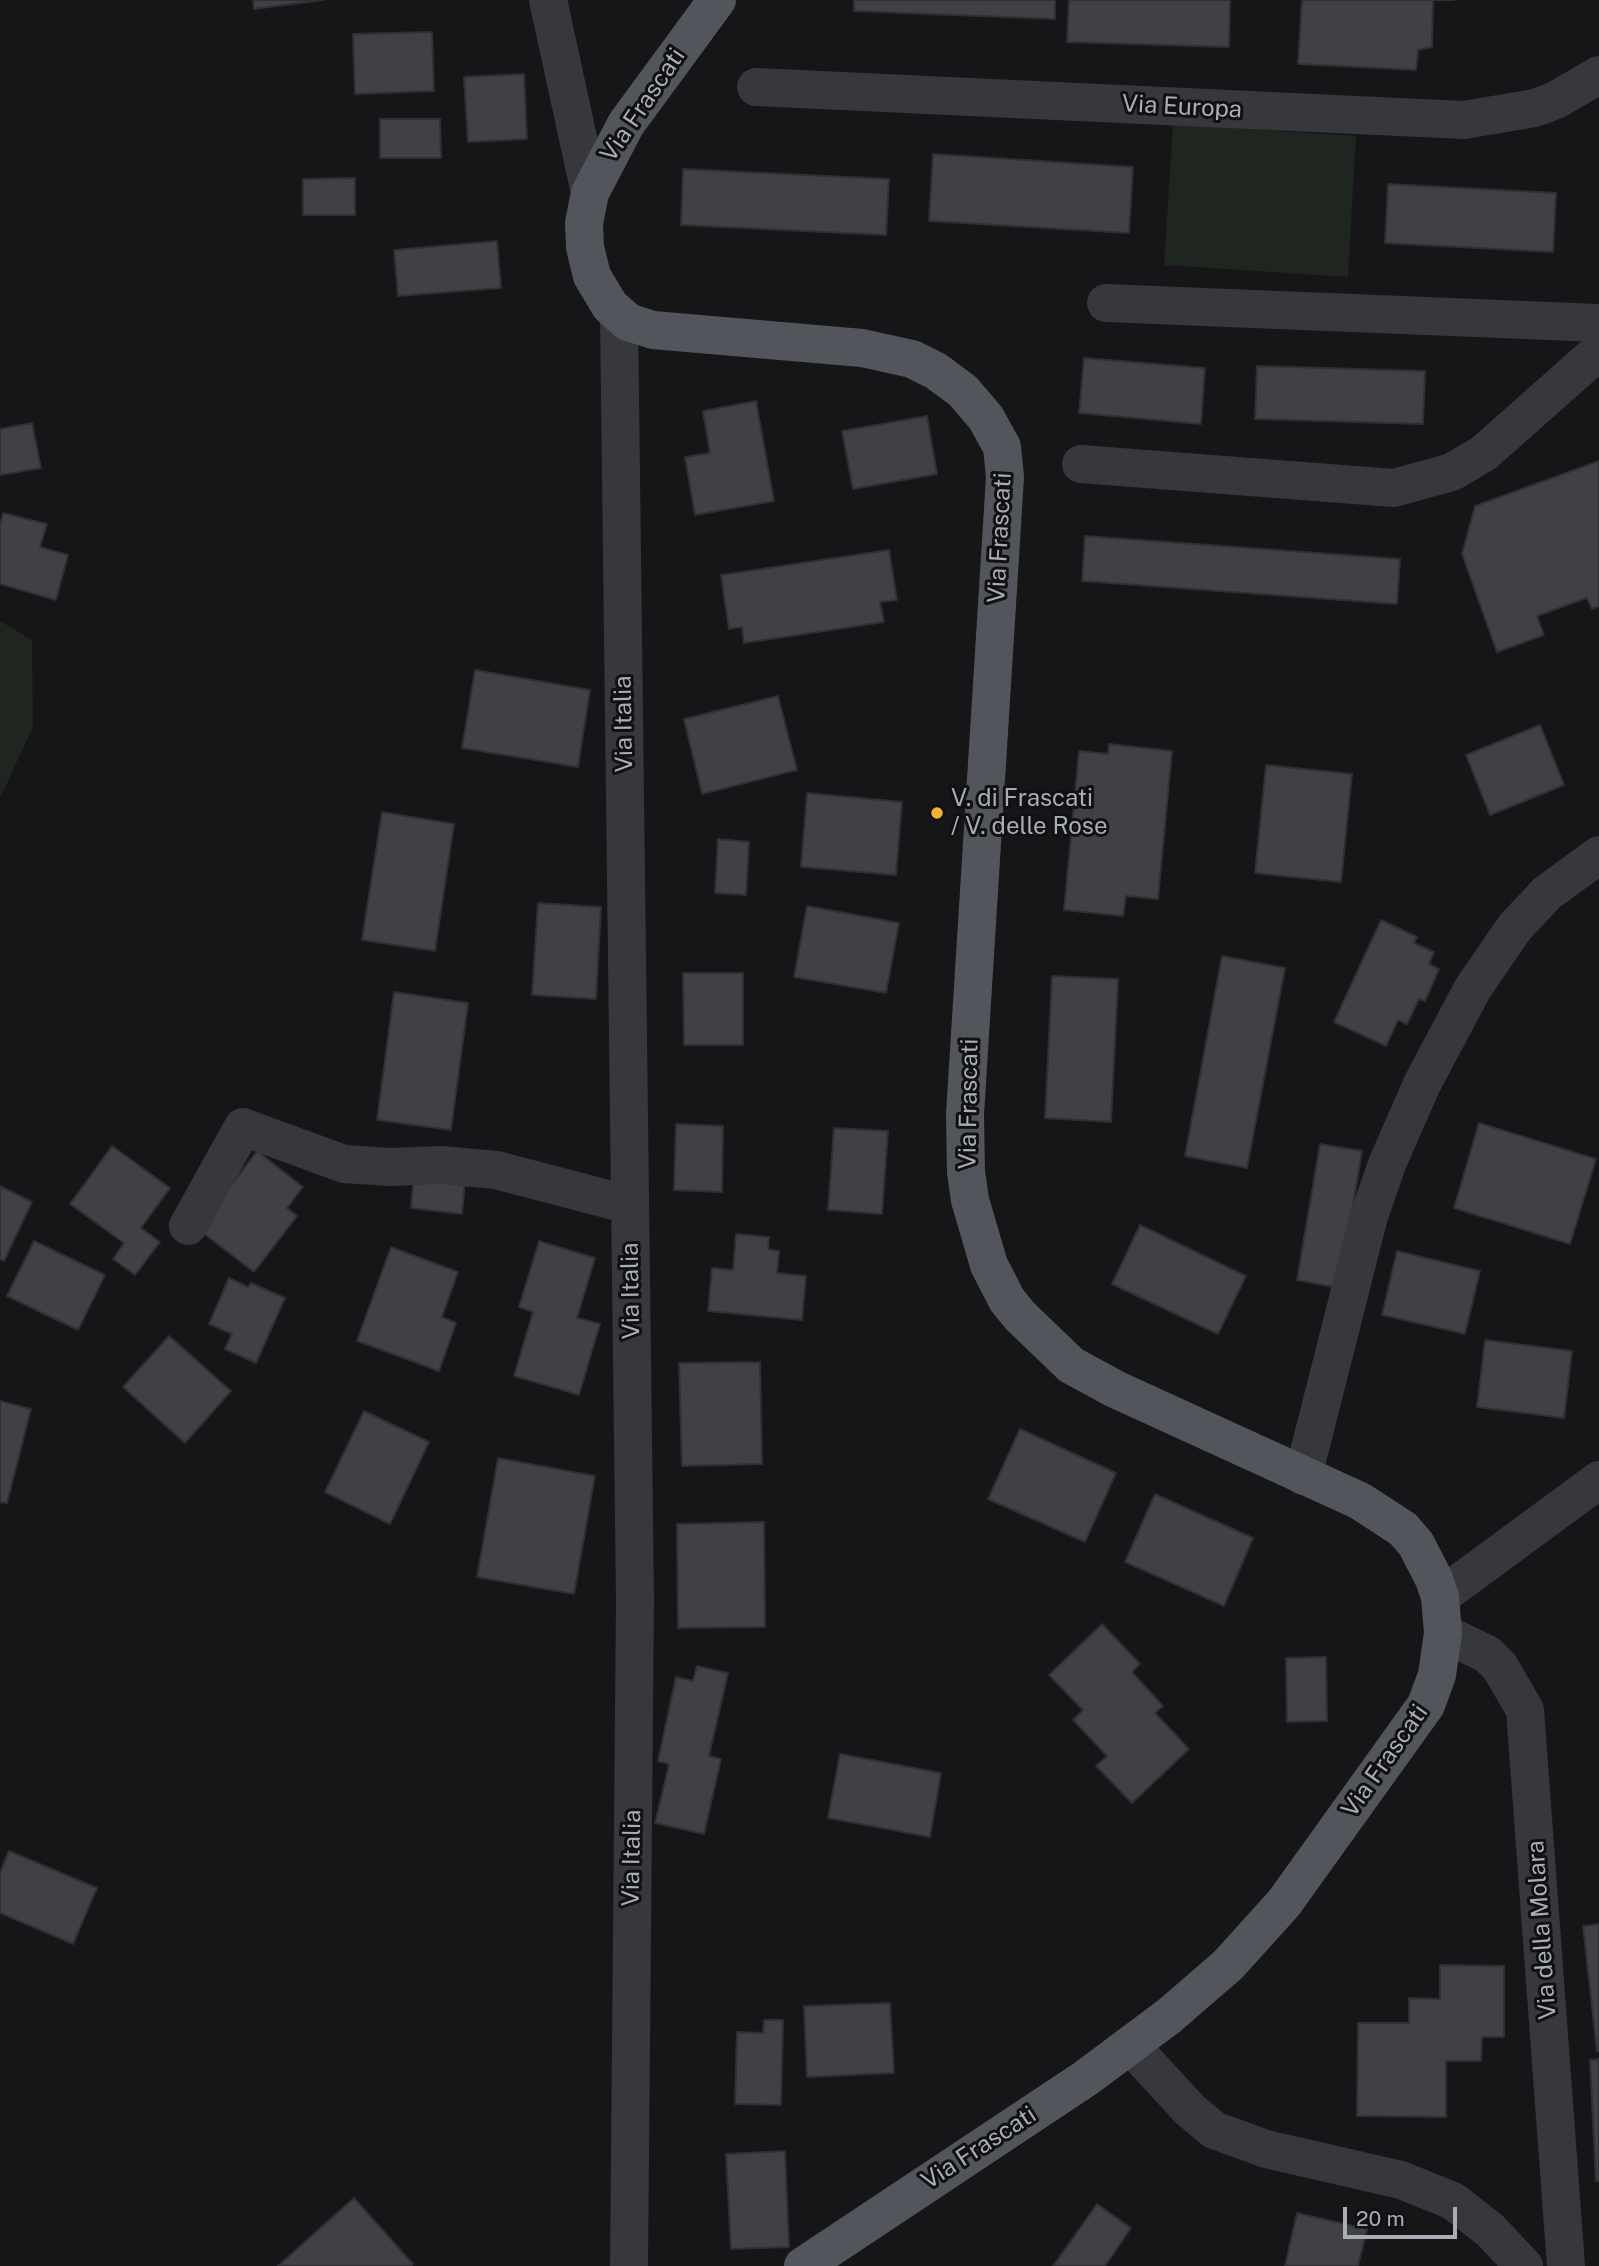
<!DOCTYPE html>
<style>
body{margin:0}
#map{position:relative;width:1599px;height:2266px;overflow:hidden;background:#161618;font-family:"Public Sans",sans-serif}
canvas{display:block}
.scale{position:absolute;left:1343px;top:2207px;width:114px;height:32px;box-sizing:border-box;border:4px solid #a8adb8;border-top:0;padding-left:9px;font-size:21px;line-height:24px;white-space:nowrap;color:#a8adb8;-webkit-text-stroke:5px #111113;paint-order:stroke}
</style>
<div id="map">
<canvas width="1599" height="2266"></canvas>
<div class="scale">20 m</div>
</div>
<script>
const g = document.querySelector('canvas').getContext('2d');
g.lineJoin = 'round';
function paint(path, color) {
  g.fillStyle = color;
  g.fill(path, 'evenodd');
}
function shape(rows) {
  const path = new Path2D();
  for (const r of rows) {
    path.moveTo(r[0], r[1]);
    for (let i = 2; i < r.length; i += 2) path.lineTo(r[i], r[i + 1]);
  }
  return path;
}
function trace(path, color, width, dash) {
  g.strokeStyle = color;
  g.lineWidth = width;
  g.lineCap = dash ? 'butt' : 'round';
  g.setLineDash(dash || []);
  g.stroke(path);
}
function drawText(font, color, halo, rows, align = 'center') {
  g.font = font + ' "Public Sans",sans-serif';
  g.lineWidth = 6;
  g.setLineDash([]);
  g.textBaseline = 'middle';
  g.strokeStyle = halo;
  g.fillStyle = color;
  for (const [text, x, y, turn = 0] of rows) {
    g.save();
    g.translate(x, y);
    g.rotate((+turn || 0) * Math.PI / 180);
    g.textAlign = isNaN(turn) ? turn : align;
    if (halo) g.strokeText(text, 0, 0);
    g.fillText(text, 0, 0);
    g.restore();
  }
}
paint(shape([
 [1173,124,1356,136,1348,277,1164,265],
 [0,621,32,640,33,727,0,798]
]), '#1e261f');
const building = shape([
 [253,0,323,0,254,9,253,0],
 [854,0,1055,0,1055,19,854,11,854,0],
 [1069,0,1230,0,1229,47,1067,42,1069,0],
 [1302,0,1454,0,1433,0,1432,47,1418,50,1416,70,1298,64,1302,0],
 [432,32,434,91,355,94,353,34,432,32],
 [524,74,527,139,468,142,464,77,524,74],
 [380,119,440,119,441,158,380,158,380,119],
 [933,154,1133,167,1129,233,929,221,933,154],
 [683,169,889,179,886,235,681,225,683,169],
 [355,178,355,215,303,215,303,179,355,178],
 [1388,184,1556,193,1553,252,1385,243,1388,184],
 [497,241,501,288,398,296,394,250,497,241],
 [1084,358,1205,368,1201,424,1079,413,1084,358],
 [1257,366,1425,371,1423,424,1255,419,1257,366],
 [756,401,774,501,695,515,685,457,710,453,703,411,756,401],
 [927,416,937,474,853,489,842,431,927,416],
 [32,423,41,468,0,475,0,429,32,423],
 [1599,461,1599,606,1592,609,1587,598,1537,616,1544,635,1497,652,1462,554,1475,506,1599,461],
 [3,513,47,524,40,547,68,555,56,600,0,584,0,525,3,513],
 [1085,536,1400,559,1397,604,1082,581,1085,536],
 [889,550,897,600,880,602,884,622,744,643,742,627,729,629,721,575,889,550],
 [475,670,590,690,578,767,462,748,475,670],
 [778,696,797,770,702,794,684,719,778,696],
 [1540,725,1564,785,1490,815,1466,755,1540,725],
 [1109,744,1172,751,1158,899,1126,896,1123,916,1064,910,1079,751,1108,754,1109,744],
 [1266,765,1352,774,1341,882,1255,873,1266,765],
 [807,793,902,802,896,875,801,867,807,793],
 [382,812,454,824,435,951,362,940,382,812],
 [718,839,749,842,746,895,715,893,718,839],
 [538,903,601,907,596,999,532,995,538,903],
 [807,906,899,923,886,993,794,977,807,906],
 [1381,920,1417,937,1414,943,1434,952,1429,964,1439,969,1425,1001,1419,999,1407,1024,1398,1020,1386,1046,1334,1022,1381,920],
 [1222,956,1285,968,1247,1168,1185,1156,1222,956],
 [683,973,743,973,743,1045,684,1045,683,973],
 [1052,976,1118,979,1111,1122,1045,1118,1052,976],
 [394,992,468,1003,451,1130,377,1120,394,992],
 [1479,1123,1596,1159,1570,1244,1454,1208,1479,1123],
 [676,1124,723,1126,722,1192,674,1190,676,1124],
 [834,1128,888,1131,882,1214,828,1210,834,1128],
 [1320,1144,1362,1151,1339,1288,1297,1280,1320,1144],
 [112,1146,170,1188,141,1228,160,1242,135,1275,113,1259,124,1243,70,1204,112,1146],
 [257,1151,303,1187,287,1208,297,1216,254,1272,198,1229,257,1151],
 [414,1174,465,1180,462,1214,411,1208,414,1174],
 [0,1186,32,1202,4,1261,0,1259,0,1186],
 [1140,1225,1246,1276,1218,1334,1112,1284,1140,1225],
 [736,1234,769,1237,768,1249,779,1251,777,1273,806,1276,802,1320,708,1311,712,1268,733,1270,736,1234],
 [34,1241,105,1275,78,1330,7,1296,34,1241],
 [539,1241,595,1258,577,1318,600,1324,579,1395,514,1376,533,1312,519,1307,539,1241],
 [391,1247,458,1272,442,1317,456,1323,439,1371,357,1341,391,1247],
 [1397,1251,1480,1271,1465,1334,1382,1315,1397,1251],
 [229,1278,248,1287,251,1283,285,1298,256,1363,225,1349,232,1334,209,1324,229,1278],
 [169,1336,231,1391,185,1443,123,1387,169,1336],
 [1485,1340,1572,1351,1564,1418,1477,1407,1485,1340],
 [760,1362,762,1464,682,1466,679,1363,760,1362],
 [0,1401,31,1409,7,1503,0,1502,0,1401],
 [364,1411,429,1442,390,1524,325,1492,364,1411],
 [1020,1429,1116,1473,1085,1542,988,1499,1020,1429],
 [498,1458,595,1476,574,1594,477,1577,498,1458],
 [1155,1494,1253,1538,1224,1606,1125,1562,1155,1494],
 [764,1522,765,1627,678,1628,677,1524,764,1522],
 [1102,1624,1140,1664,1132,1672,1163,1706,1155,1713,1189,1749,1132,1803,1096,1766,1107,1756,1073,1720,1083,1710,1049,1675,1102,1624],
 [1326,1657,1327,1721,1287,1722,1286,1658,1326,1657],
 [697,1666,728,1673,709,1756,721,1759,704,1834,655,1823,669,1764,658,1761,676,1677,693,1681,697,1666],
 [840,1754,941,1773,930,1837,828,1818,840,1754],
 [9,1851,97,1888,73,1944,0,1913,0,1873,9,1851],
 [1599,1924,1599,2051,1597,2052,1583,1926,1599,1924],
 [1440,1965,1504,1966,1504,2037,1482,2037,1481,2061,1446,2061,1446,2117,1357,2116,1358,2023,1409,2023,1409,1998,1440,1999,1440,1965],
 [890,2003,894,2073,807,2077,804,2006,890,2003],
 [764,2020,783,2020,781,2105,735,2104,737,2032,763,2033,764,2020],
 [1599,2059,1599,2181,1596,2181,1590,2060,1599,2059],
 [785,2151,789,2247,731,2249,726,2154,785,2151],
 [354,2198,413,2264,411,2266,278,2266,354,2198],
 [1097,2204,1131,2228,1105,2266,1053,2266,1097,2204],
 [1297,2213,1367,2229,1358,2266,1285,2266,1297,2213]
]);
paint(building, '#404145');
trace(building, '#303034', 2);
trace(shape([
 [548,0,590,193],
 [756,87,1464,120,1535,108,1556,100,1599,75],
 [1106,303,1599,323],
 [619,315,635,1599,629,2266],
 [1081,464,1394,488,1452,472,1484,453,1599,351],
 [188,1226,243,1127,344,1164,390,1167,441,1165,496,1170,630,1205],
 [1303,1476,1369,1216,1387,1164,1422,1084,1473,988,1515,927,1547,893,1599,855],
 [1440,1597,1599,1480],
 [1443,1633,1487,1654,1500,1667,1525,1710,1566,2266],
 [1131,2046,1190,2110,1214,2130,1266,2149,1401,2180,1453,2201,1490,2230,1524,2266]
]), '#37383d', 38);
trace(shape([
 [717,0,626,124,590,193,584,223,585,247,592,276,610,306,628,322,653,330,862,348,912,359,936,371,963,391,986,418,1002,447,1005,477,965,1114,966,1172,970,1200,989,1265,1007,1300,1020,1316,1071,1365,1115,1389,1360,1501,1403,1529,1416,1544,1434,1579,1440,1597,1443,1633,1437,1675,1426,1705,1284,1903,1228,1965,1169,2016,1086,2078,803,2266]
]), '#53555c', 38);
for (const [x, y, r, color] of [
 [937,813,7,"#f2b134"]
]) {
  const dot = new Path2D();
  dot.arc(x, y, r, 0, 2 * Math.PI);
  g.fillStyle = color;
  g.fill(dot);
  trace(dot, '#111113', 2.5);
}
drawText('24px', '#a8adb8', '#111113', [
 ["Via Frascati",643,105,-56],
 ["Via Europa",1182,107,3],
 ["Via Frascati",1000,538,-87],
 ["Via Italia",624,724,-91],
 ["Via Frascati",969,1104,-89],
 ["Via Italia",631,1291,-91],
 ["Via Frascati",1385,1761,-55],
 ["Via Italia",632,1858,-89],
 ["Via della Molara",1542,1930,-94],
 ["Via Frascati",979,2148,-33]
]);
drawText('24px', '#a8adb8', '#111113', [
 ["V. di Frascati",951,799],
 ["/ V. delle Rose",951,827]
], 'left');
</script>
